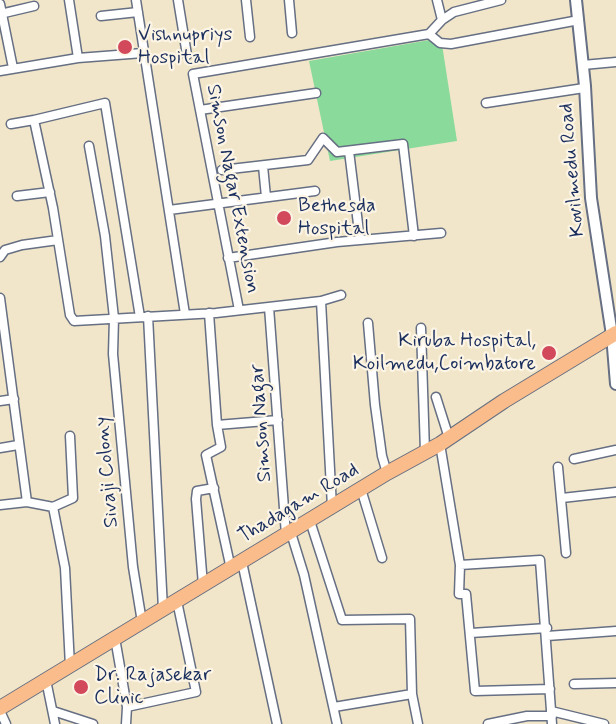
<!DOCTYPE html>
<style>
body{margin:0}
canvas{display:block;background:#f1e6c9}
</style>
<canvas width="616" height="724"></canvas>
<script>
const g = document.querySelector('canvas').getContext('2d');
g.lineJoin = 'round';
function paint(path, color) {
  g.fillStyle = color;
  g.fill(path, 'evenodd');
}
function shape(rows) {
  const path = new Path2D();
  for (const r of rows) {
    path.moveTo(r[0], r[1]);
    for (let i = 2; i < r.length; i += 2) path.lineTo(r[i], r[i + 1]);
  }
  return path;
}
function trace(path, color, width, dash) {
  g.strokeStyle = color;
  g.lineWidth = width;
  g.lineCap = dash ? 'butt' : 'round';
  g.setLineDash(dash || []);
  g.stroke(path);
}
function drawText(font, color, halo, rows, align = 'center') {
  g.font = font + ' Mynerve,sans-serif';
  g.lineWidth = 4.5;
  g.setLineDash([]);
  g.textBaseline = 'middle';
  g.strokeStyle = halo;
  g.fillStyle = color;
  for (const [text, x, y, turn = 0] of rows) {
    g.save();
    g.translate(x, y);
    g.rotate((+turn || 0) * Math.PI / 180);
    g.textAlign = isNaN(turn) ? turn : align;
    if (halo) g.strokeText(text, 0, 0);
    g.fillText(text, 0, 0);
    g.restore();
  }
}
paint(shape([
 [441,38,457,141,330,161,309,61]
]), '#8adb9b');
const minor = shape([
 [69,0,78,58],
 [136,0,185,314],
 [178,0,187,55],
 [246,0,250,37],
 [289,0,292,33],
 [0,4,13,68],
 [0,14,34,6],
 [101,16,138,12],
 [442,20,454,12,501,0],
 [429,34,440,43,451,44,579,20],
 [583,65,616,62],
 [0,71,78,58,143,53],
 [486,103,584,88],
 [200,110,316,93],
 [34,120,105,103,140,317],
 [11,124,34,120,53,208,70,315,74,321,216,313,321,301,341,295],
 [89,146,105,236,114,318,113,354,133,567,142,622],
 [349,151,360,240],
 [263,166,266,197],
 [222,170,308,160,323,138,337,152,403,144,414,236],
 [17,196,50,192],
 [169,210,315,191],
 [0,257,5,250,22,245,58,240],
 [228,258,337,242,441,233],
 [0,298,27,502,0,505],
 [321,301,332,507],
 [269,307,286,535],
 [239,310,193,74,429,34,442,20,437,0],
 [209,313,217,425,221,447,206,455,231,569],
 [148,316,163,609],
 [368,323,375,405,382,456,387,473],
 [421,328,425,452],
 [436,397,449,438],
 [0,401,14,399],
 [217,425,278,420],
 [440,444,460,565,540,560,552,724],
 [0,448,18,445],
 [574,459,616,450],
 [558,467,566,553],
 [361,489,382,558],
 [562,498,616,492],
 [27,502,53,507,73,498,70,436],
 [53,507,65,568,70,666],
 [310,521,342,620,410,619,412,694,334,707],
 [291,533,304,575,337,724],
 [242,562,277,724],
 [460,565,459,594,466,594,475,691,550,689],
 [203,585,196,499,197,491,214,488],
 [471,633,547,628],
 [547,636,616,631],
 [115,638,127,707,126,724],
 [46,680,55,724],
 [574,684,616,683],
 [412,694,418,724],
 [127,707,196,692,177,601],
 [0,711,6,724],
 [53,711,93,724],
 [551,711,604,724],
 [488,724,527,716,552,716]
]);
const tertiary = shape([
 [576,0,585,86,591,198,612,335,616,384]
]);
const primary = shape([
 [0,708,387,473,440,444,504,401,616,333]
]);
trace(minor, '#666f83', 11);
trace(tertiary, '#666f83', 14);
trace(primary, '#666f83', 16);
trace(minor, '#fff', 8);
trace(tertiary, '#fff', 10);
trace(primary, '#f9bc8a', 14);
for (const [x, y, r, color] of [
 [125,47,8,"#d1495b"],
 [284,218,8,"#d1495b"],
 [549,353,8,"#d1495b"],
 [81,687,8,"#d1495b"]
]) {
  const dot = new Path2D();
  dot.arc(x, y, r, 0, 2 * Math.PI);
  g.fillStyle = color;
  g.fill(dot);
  trace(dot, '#fcf5e5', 2);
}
drawText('20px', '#1b2f5e', '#fcf5e5', [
 ["Vishnupriys",138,36],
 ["Hospital",138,59],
 ["Bethesda",298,207],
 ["Hospital",298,230],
 ["Kiruba Hospital,",536,342,"right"],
 ["Koilmedu,Coimbatore",536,365,"right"],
 ["Dr. Rajasekar",94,676],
 ["Clinic",94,699]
], 'left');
drawText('20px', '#1b2f5e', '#fcf5e5', [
 ["Kovilmedu Road",573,170,-95],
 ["Simson Nagar Extension",232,189,79],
 ["Simson Nagar",262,423,-94],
 ["Sivaji Colony",108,472,-95],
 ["Thadagam Road",299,504,-31]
]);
</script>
